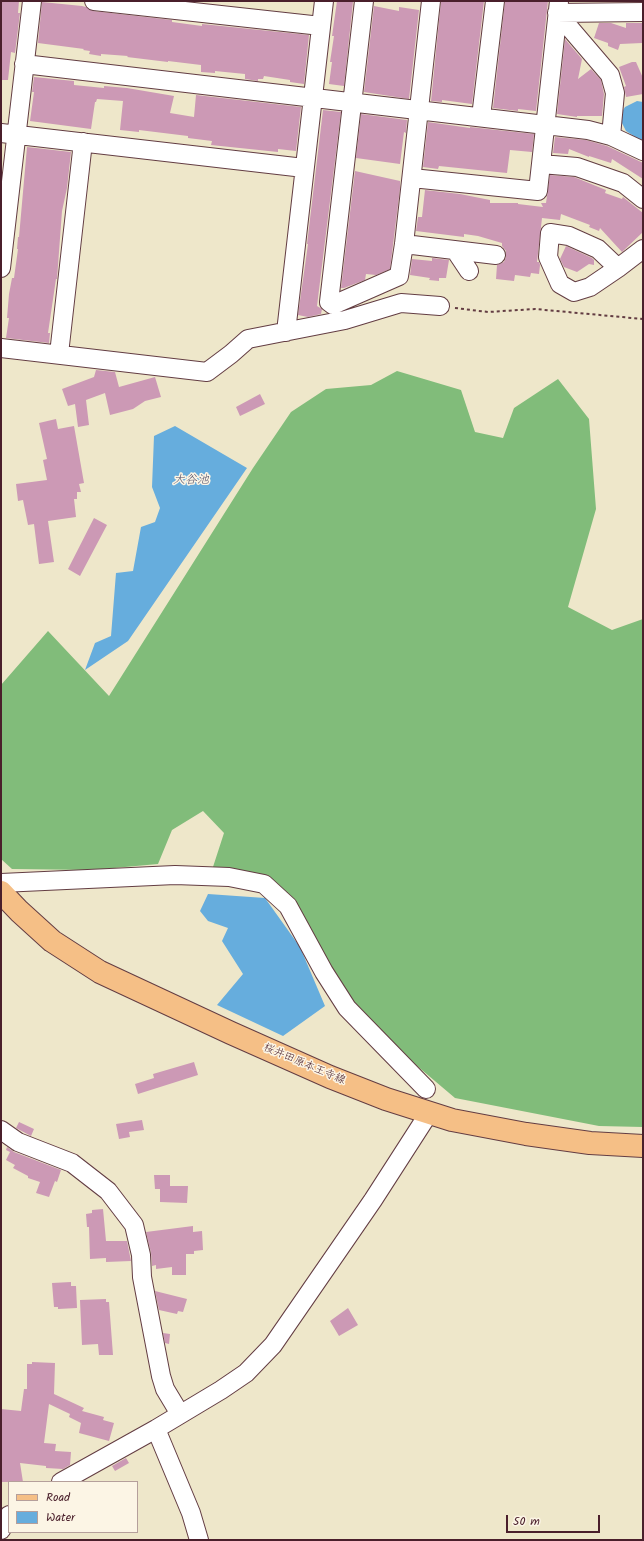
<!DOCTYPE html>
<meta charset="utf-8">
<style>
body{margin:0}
#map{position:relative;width:644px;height:1541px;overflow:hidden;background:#eee7ca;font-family:Kalam,sans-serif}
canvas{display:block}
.frame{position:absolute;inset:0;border:2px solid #4a1f2b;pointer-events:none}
.legend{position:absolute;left:8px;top:1481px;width:130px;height:52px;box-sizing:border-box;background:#fcf5e5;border:1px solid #b59f9b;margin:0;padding:5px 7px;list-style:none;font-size:12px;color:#4a1f2b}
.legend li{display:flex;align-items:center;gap:8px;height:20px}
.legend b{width:20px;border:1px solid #b59f9b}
.scale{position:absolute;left:506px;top:1515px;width:94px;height:18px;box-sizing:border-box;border:2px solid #4a1f2b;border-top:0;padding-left:5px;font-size:12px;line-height:14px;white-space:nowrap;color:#4a1f2b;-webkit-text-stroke:3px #fcf5e5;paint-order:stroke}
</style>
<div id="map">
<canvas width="644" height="1541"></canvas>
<div class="frame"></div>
<ul class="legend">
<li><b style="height:5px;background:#f5bf86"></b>Road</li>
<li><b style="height:11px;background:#66addd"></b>Water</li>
</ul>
<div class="scale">50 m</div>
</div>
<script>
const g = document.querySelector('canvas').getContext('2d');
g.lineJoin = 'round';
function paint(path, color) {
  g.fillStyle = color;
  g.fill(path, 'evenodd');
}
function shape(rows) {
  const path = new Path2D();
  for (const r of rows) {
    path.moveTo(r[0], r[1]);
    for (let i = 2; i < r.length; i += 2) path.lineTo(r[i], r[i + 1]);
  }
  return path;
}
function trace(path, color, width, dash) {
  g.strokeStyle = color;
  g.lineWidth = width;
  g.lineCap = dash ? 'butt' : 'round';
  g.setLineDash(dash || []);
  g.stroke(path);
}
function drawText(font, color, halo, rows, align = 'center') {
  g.font = font + ' Kalam,"Klee One",sans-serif';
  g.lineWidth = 3;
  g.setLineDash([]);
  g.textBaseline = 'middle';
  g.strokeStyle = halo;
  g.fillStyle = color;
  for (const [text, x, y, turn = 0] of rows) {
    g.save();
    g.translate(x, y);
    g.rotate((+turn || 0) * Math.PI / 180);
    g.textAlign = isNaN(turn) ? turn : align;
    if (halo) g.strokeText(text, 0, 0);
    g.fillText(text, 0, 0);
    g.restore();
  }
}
paint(shape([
 [397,371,461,390,475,432,503,438,514,408,558,379,589,419,596,509,568,607,612,630,643,619,643,1127,599,1126,455,1098,403,1054,365,1019,328,962,289,895,212,870,224,833,203,811,172,830,158,864,92,870,12,869,1,859,1,685,48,631,109,696,253,468,291,412,326,389,371,385]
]), '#81bc7a');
paint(shape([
 [637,101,643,102,643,142,626,131,619,117,625,107],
 [175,426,247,468,128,641,85,670,95,643,111,636,116,573,133,571,141,527,155,522,160,508,152,487,154,436],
 [208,894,265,898,300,947,325,1006,283,1036,217,1005,243,974,222,941,228,928,208,921,200,911]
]), '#66addd');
paint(shape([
 [1,1,19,1,18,13,20,13,15,53,11,52,8,80,1,80],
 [337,1,353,1,353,2,344,86,329,84,332,62,330,62,334,36,332,36],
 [441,1,484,1,472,104,442,100,442,102,431,101],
 [505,1,548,1,536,111,518,109,518,111,493,108],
 [42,2,82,6,86,7,93,11,172,20,172,22,202,26,202,24,309,35,304,84,290,82,290,80,264,76,263,79,258,79,258,81,245,79,245,74,215,71,215,73,201,72,201,65,168,61,168,62,127,57,128,56,101,54,101,56,89,54,90,51,83,50,84,49,38,43],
 [374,6,399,11,399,7,419,10,409,99,364,92],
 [599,23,611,23,626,28,626,23,642,23,642,43,620,44,618,50,608,46,608,43,594,38],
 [565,39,582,59,578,79,591,69,601,80,604,94,602,116,577,116,577,117,557,114],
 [632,62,636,62,643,78,643,94,626,97,624,87,626,86,619,67],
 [34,77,74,81,74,85,104,88,104,86,127,88,174,96,170,113,194,117,196,95,301,107,296,151,278,149,278,152,211,145,212,141,188,138,188,136,139,130,139,132,120,130,123,101,97,99,96,102,95,102,91,129,30,121,34,92,32,92],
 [323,110,341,112,317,306,322,309,321,314,308,317,298,315,308,244,307,244],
 [361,114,407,120,406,133,404,132,400,164,356,158],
 [428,122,470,128,470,127,534,134,532,152,510,150,507,173,439,166,438,169,423,167],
 [555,137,586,140,607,146,639,161,643,163,643,179,612,159,611,163,589,156,589,157,569,149,568,154,553,153],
 [27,147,71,152,67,188,62,211,57,279,56,279,48,333,50,333,49,343,6,338,9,318,7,318,9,294,12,278,14,278,18,249,17,249,18,237,19,237],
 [355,171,400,181,400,189,390,269,376,275,366,274,365,280,344,288,341,288],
 [550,175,574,177,606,190,605,193,622,199,623,197,643,213,643,232,622,252,600,228,599,231,589,227,590,225,561,214,560,220,542,218,537,262,539,262,540,265,539,274,531,273,530,277,515,275,514,281,496,279,497,265,504,262,506,257,506,251,502,246,502,243,478,236,464,234,464,237,416,231,418,217,422,217,425,190,460,194,490,200,490,203,518,203,518,204,543,207,541,203,546,203],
 [566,246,592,258,594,260,594,265,589,264,577,272,564,267,560,259],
 [432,258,449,260,446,278,439,278,439,281,429,280,430,278,410,275,412,259,432,261],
 [96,370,115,372,119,387,155,377,161,397,145,401,133,409,110,415,105,393,86,400,89,425,78,427,75,404,68,406,62,389,94,377],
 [260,394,265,404,240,416,236,407],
 [56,419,58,429,74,426,84,483,79,484,81,492,77,492,77,499,74,499,76,517,48,521,54,562,39,564,34,524,28,525,23,500,18,501,16,484,47,480,43,460,47,459,39,423],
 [94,518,107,525,80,576,68,569],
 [194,1062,198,1075,138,1094,135,1084,154,1078,153,1074],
 [142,1120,144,1130,129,1132,130,1137,119,1139,116,1124],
 [19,1122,34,1129,31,1136,16,1128],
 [7,1147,14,1152,61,1170,57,1182,55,1181,49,1197,36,1193,40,1182,28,1178,28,1176,13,1168,15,1165,6,1160,10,1152,6,1150],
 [154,1175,170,1175,170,1186,188,1186,187,1203,160,1202,160,1189,155,1189],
 [103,1209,106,1241,127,1241,131,1261,106,1262,106,1258,90,1259,89,1227,87,1227,86,1214,92,1213,92,1210],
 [193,1226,193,1232,202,1231,203,1250,194,1251,194,1254,186,1254,186,1275,172,1275,172,1267,156,1269,156,1265,152,1266,151,1253,146,1232],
 [71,1282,71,1286,76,1286,77,1308,58,1309,58,1307,54,1307,52,1283],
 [155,1291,187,1299,183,1312,178,1311,177,1314,159,1310],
 [106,1299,106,1302,109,1302,113,1355,99,1355,98,1344,82,1345,80,1300],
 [348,1308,358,1325,339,1336,330,1321],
 [163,1333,170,1334,169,1344,165,1343],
 [32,1362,55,1363,54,1394,84,1408,82,1411,104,1417,103,1420,114,1423,109,1441,79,1433,81,1423,69,1417,70,1414,49,1404,44,1443,56,1444,55,1451,71,1452,70,1465,63,1469,46,1468,46,1466,20,1463,23,1482,1,1482,1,1409,21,1411,24,1389,27,1389,27,1364,32,1364],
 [126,1458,129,1463,115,1471,112,1466]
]), '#cc99b5');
const minor = shape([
 [94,1,321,26],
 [364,1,329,302,333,305,399,276,404,244,431,1],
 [557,13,610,75,615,93,611,136],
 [557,13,643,12],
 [24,64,588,130,611,136,643,151],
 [481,117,495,1],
 [1,133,304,168],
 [541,164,577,167,623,183,643,199],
 [412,178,538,191,559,1],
 [404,244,496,255],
 [455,250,469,271],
 [1,268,32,1],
 [618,268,598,249,569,236,550,233,548,257,560,284,574,292,590,287,618,268,643,249],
 [286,332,324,1],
 [1,348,207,372,231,354,248,339,345,320,401,303,440,306],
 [59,354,83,142],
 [1,883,175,875,229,877,264,884,288,906,324,972,347,1008,426,1089],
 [1,1130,18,1142,72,1163,108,1191,134,1225,141,1255,142,1277,161,1376,165,1389,180,1414],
 [156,1429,191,1513,199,1540],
 [61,1482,156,1429,221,1390,246,1373,273,1345,373,1200,429,1113],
 [1,1530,9,1515]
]);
const major = shape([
 [1,892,19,911,52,941,100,972,231,1033,330,1077,386,1099,452,1120,526,1134,590,1143,643,1146]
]);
trace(minor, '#633d43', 20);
trace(major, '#633d43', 24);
trace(shape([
 [455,308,488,312,535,309,643,319]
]), '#633d43', 2, [3, 3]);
trace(minor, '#fff', 18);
trace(major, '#f5bf86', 22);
drawText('11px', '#4a1f2b', '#fcf5e5', [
 ["桜井田原本王寺線",304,1065,23]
]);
drawText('italic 12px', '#545169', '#fcf5e5', [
 ["大谷池",191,481]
]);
</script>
